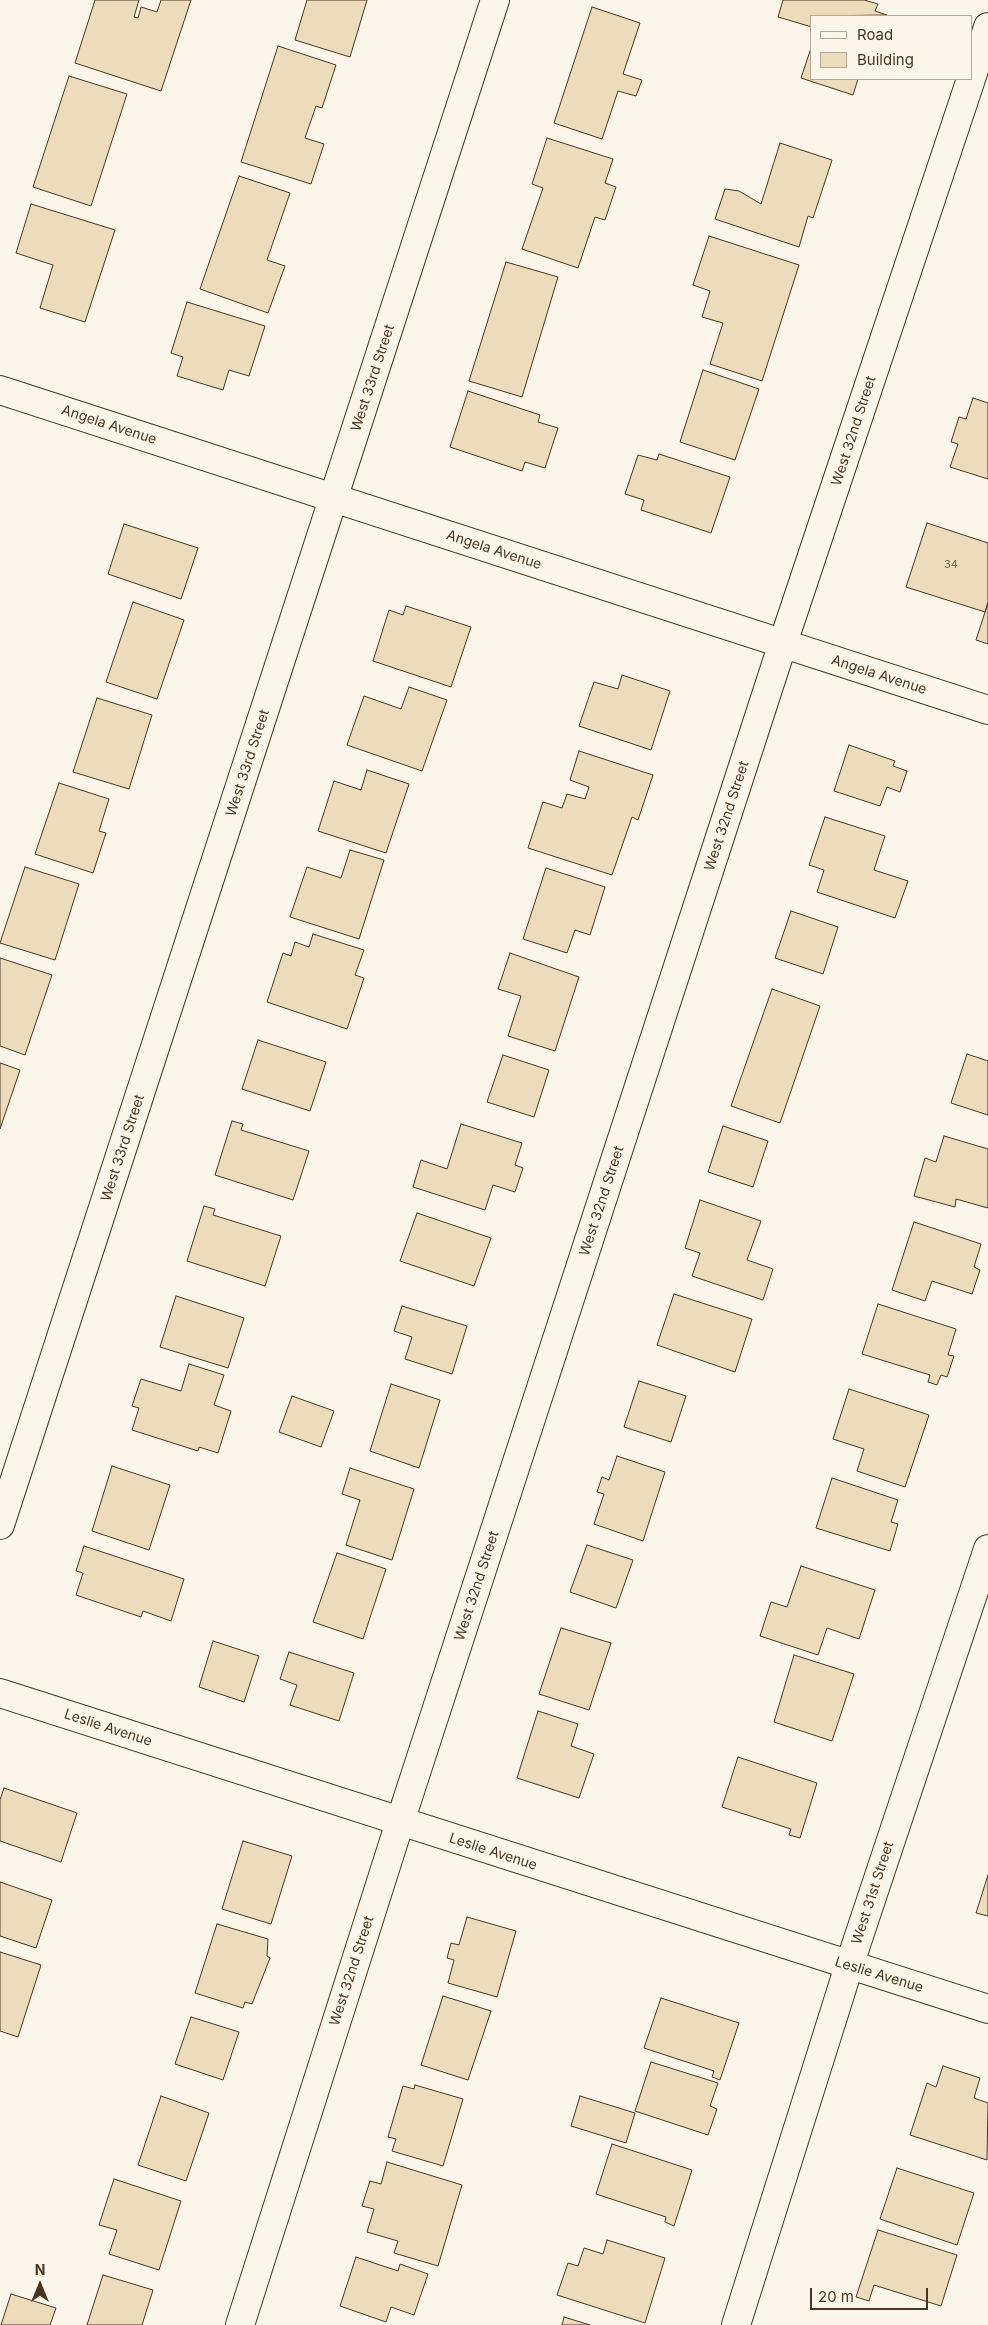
<!DOCTYPE html>
<style>
body{margin:0}
#map{position:relative;width:988px;height:2325px;overflow:hidden;background:#fbf6e9;font-family:Inter,sans-serif}
canvas{display:block}
.legend{position:absolute;left:810px;top:15px;width:162px;height:65px;box-sizing:border-box;background:#fbf6e9;border:1px solid #b4a999;margin:0;padding:6px 9px;list-style:none;font-size:15px;color:#4a3520}
.legend li{display:flex;align-items:center;gap:10px;height:25px}
.legend b{width:25px;border:1px solid #b4a999}
.north{position:absolute;left:15px;top:2260px;width:50px;height:50px;-webkit-text-stroke:4px #fbf6e9;paint-order:stroke;rotate:0deg;font-size:14px;font-weight:700;line-height:20px;text-align:center;color:#4a3520}
.north::after{content:'';display:block;margin:auto;width:18px;height:22px;background:#4a3520;clip-path:polygon(50% 0,100% 100%,50% 72%,0 100%)}
.scale{position:absolute;left:810px;top:2288px;width:118px;height:22px;box-sizing:border-box;border:2px solid #4a3520;border-top:0;padding-left:6px;font-size:15px;line-height:18px;white-space:nowrap;color:#4a3520;-webkit-text-stroke:4px #fbf6e9;paint-order:stroke}
</style>
<div id="map">
<canvas width="988" height="2325"></canvas>
<ul class="legend">
<li><b style="height:6px;background:#fbf6e9"></b>Road</li>
<li><b style="height:14px;background:#ecdcbc"></b>Building</li>
</ul>
<div class="north">N</div>
<div class="scale">20 m</div>
</div>
<script>
const g = document.querySelector('canvas').getContext('2d');
g.lineJoin = 'round';
function paint(path, color) {
  g.fillStyle = color;
  g.fill(path, 'evenodd');
}
function shape(rows) {
  const path = new Path2D();
  for (const r of rows) {
    path.moveTo(r[0], r[1]);
    for (let i = 2; i < r.length; i += 2) path.lineTo(r[i], r[i + 1]);
  }
  return path;
}
function trace(path, color, width, dash) {
  g.strokeStyle = color;
  g.lineWidth = width;
  g.lineCap = dash ? 'butt' : 'round';
  g.setLineDash(dash || []);
  g.stroke(path);
}
function drawText(font, color, halo, rows, align = 'center') {
  g.font = font + ' Inter,sans-serif';
  g.lineWidth = 4;
  g.setLineDash([]);
  g.textBaseline = 'middle';
  g.strokeStyle = halo;
  g.fillStyle = color;
  for (const [text, x, y, turn = 0] of rows) {
    g.save();
    g.translate(x, y);
    g.rotate((+turn || 0) * Math.PI / 180);
    g.textAlign = isNaN(turn) ? turn : align;
    if (halo) g.strokeText(text, 0, 0);
    g.fillText(text, 0, 0);
    g.restore();
  }
}
const building = shape([
 [95,0,139,0,134,17,138,18,141,7,157,12,161,0,191,0,161,91,75,63,95,0],
 [307,0,367,0,350,57,295,40,307,0],
 [783,0,864,0,878,4,875,11,887,15,812,16,812,27,778,17,783,0],
 [592,7,640,23,623,74,642,80,636,96,618,91,602,139,554,123,592,7],
 [812,45,812,79,858,79,853,95,801,78,812,45],
 [278,46,336,65,322,108,316,106,305,138,324,144,311,184,241,162,278,46],
 [69,76,127,94,91,206,33,187,69,76],
 [547,138,613,159,605,183,616,187,605,220,595,217,578,268,522,249,543,188,532,184,547,138],
 [780,143,832,160,813,218,808,216,799,247,715,219,725,189,739,191,761,204,780,143],
 [239,176,290,193,267,260,285,266,268,313,200,289,239,176],
 [31,204,115,230,85,322,40,308,53,265,16,253,31,204],
 [709,236,799,265,762,381,710,364,723,323,702,317,710,291,693,285,709,236],
 [506,262,558,277,522,397,469,381,506,262],
 [187,302,265,326,249,376,229,370,223,390,177,376,183,357,171,353,187,302],
 [703,370,759,389,735,460,680,442,703,370],
 [468,391,540,415,538,422,558,428,545,468,525,462,522,471,450,447,468,391],
 [973,398,988,403,988,479,950,467,958,444,951,442,959,417,966,419,973,398],
 [659,454,730,477,711,533,641,510,644,500,625,494,638,455,657,460,659,454],
 [927,523,988,543,988,602,985,612,906,587,927,523],
 [124,524,198,548,181,599,108,574,124,524],
 [133,602,184,620,157,699,106,682,133,602],
 [988,603,988,644,976,640,988,603],
 [406,606,471,627,451,687,373,661,389,610,403,615,406,606],
 [622,675,670,691,651,750,579,726,594,682,618,689,622,675],
 [409,687,447,700,422,771,347,745,364,696,401,709,409,687],
 [97,698,152,715,129,789,73,772,97,698],
 [849,745,895,761,893,766,907,771,900,792,887,787,880,806,834,791,849,745],
 [579,751,653,775,638,820,632,817,612,875,528,848,543,802,562,808,567,794,585,799,589,787,570,780,579,751],
 [367,770,409,784,386,853,318,831,334,781,361,790,367,770],
 [59,783,109,799,99,831,106,833,93,873,35,854,59,783],
 [825,817,885,836,874,870,908,881,895,918,817,892,824,870,809,865,825,817],
 [350,850,384,860,359,939,290,917,307,867,341,878,350,850],
 [25,867,79,884,55,960,0,943,25,867],
 [546,868,605,887,590,935,575,930,567,953,523,939,546,868],
 [791,911,838,927,823,974,775,958,791,911],
 [313,934,364,950,355,975,364,978,347,1029,267,1002,283,953,291,956,295,942,309,947,313,934],
 [510,953,579,977,555,1051,508,1036,521,996,498,989,510,953],
 [0,958,52,975,25,1055,0,1046,0,958],
 [772,989,820,1006,780,1123,731,1106,772,989],
 [258,1040,326,1062,310,1111,242,1089,258,1040],
 [967,1054,988,1061,988,1115,951,1103,967,1054],
 [503,1055,549,1070,534,1117,487,1102,503,1055],
 [0,1063,20,1070,0,1129,0,1063],
 [232,1121,243,1124,241,1130,309,1151,293,1200,215,1175,232,1121],
 [461,1124,522,1143,515,1165,523,1168,515,1192,493,1185,485,1210,413,1187,421,1160,447,1169,461,1124],
 [723,1126,768,1141,753,1187,708,1172,723,1126],
 [944,1136,988,1149,988,1208,956,1199,955,1207,914,1196,925,1158,936,1162,944,1136],
 [700,1200,761,1221,747,1260,773,1269,763,1300,692,1276,700,1253,685,1248,700,1200],
 [204,1206,215,1209,213,1215,281,1236,265,1286,187,1261,204,1206],
 [417,1213,491,1238,474,1286,400,1261,417,1213],
 [914,1222,981,1244,974,1267,980,1270,972,1294,932,1281,925,1301,892,1290,914,1222],
 [674,1294,752,1319,735,1372,657,1345,674,1294],
 [176,1296,244,1318,228,1368,160,1347,176,1296],
 [878,1304,956,1329,948,1355,954,1356,947,1377,941,1375,937,1385,928,1382,930,1375,862,1354,878,1304],
 [402,1306,467,1326,452,1374,405,1359,412,1337,394,1331,402,1306],
 [189,1364,224,1375,214,1405,231,1411,218,1453,199,1447,198,1451,132,1430,139,1408,132,1406,141,1379,181,1391,189,1364],
 [639,1381,686,1396,671,1442,624,1427,639,1381],
 [391,1384,440,1400,419,1468,370,1451,391,1384],
 [849,1389,929,1415,905,1487,857,1471,864,1449,833,1439,849,1389],
 [292,1396,334,1411,321,1447,279,1432,292,1396],
 [617,1456,665,1472,643,1541,594,1524,604,1494,597,1492,602,1477,609,1480,617,1456],
 [112,1466,170,1485,149,1550,92,1531,112,1466],
 [350,1468,414,1489,392,1560,346,1545,360,1500,342,1494,350,1468],
 [832,1478,898,1500,891,1522,898,1524,890,1551,816,1528,832,1478],
 [587,1545,633,1560,616,1608,570,1592,587,1545],
 [84,1546,184,1579,171,1621,143,1611,141,1617,76,1595,83,1573,76,1571,84,1546],
 [337,1553,386,1569,363,1639,313,1622,337,1553],
 [801,1566,875,1590,859,1639,827,1628,818,1655,760,1636,771,1602,787,1607,801,1566],
 [561,1628,611,1643,589,1710,539,1694,561,1628],
 [213,1641,259,1656,244,1702,199,1687,213,1641],
 [289,1652,354,1673,339,1721,290,1705,297,1685,280,1679,289,1652],
 [794,1655,854,1674,832,1741,774,1722,794,1655],
 [538,1711,578,1724,571,1746,594,1754,579,1798,517,1778,538,1711],
 [738,1757,817,1783,800,1838,789,1835,791,1829,722,1807,738,1757],
 [4,1788,77,1813,61,1862,0,1841,0,1800,4,1788],
 [243,1841,292,1856,271,1924,222,1909,243,1841],
 [988,1875,988,1916,976,1913,988,1875],
 [0,1882,52,1900,36,1948,0,1936,0,1882],
 [467,1917,516,1931,497,1997,448,1983,454,1960,447,1958,451,1943,459,1945,467,1917],
 [217,1924,268,1939,267,1956,270,1958,252,2004,245,2002,243,2008,195,1993,217,1924],
 [0,1952,41,1965,18,2037,0,2031,0,1952],
 [443,1996,491,2011,468,2080,421,2065,443,1996],
 [661,1998,739,2023,720,2080,712,2077,714,2071,644,2048,661,1998],
 [191,2017,239,2032,223,2080,175,2064,191,2017],
 [651,2062,718,2083,710,2106,717,2109,708,2135,635,2111,651,2062],
 [943,2066,980,2078,974,2098,988,2103,987,2160,910,2135,927,2083,936,2087,943,2066],
 [415,2085,463,2099,443,2166,392,2151,396,2139,388,2137,403,2086,414,2089,415,2085],
 [161,2096,209,2113,186,2181,138,2165,161,2096],
 [580,2096,635,2113,626,2143,571,2126,580,2096],
 [612,2144,692,2170,674,2226,665,2222,666,2217,596,2194,612,2144],
 [387,2162,462,2185,438,2266,394,2253,398,2241,367,2232,374,2209,362,2206,370,2181,381,2184,387,2162],
 [897,2168,974,2193,957,2245,880,2219,897,2168],
 [114,2179,181,2201,159,2270,109,2254,117,2230,99,2225,114,2179],
 [878,2230,957,2255,941,2306,874,2285,869,2301,856,2297,878,2230],
 [607,2240,665,2258,645,2323,557,2295,568,2263,578,2266,584,2248,603,2254,607,2240],
 [356,2257,398,2271,400,2264,428,2274,414,2315,391,2307,386,2322,340,2306,356,2257],
 [103,2275,153,2290,142,2325,87,2325,103,2275],
 [11,2294,56,2308,50,2325,1,2325,11,2294],
 [564,2317,590,2325,562,2325,564,2317]
]);
paint(building, '#ecdcbc');
trace(building, '#4a3520', 1);
const minor = shape([
 [972,76,988,27],
 [0,390,988,710],
 [0,1525,495,0],
 [0,1693,988,2009],
 [240,2325,400,1822,783,643,971,79],
 [736,2325,849,1966,988,1549]
]);
trace(minor, '#4a3520', 30);
trace(minor, '#fbf6e9', 28);
drawText('11px', '#725f47', null, [
 ["34",951,565]
]);
drawText('14px', '#4a3520', '#fbf6e9', [
 ["West 33rd Street",373,378,-72],
 ["Angela Avenue",109,425,18],
 ["West 32nd Street",854,431,-72],
 ["Angela Avenue",494,550,18],
 ["Angela Avenue",879,675,18],
 ["West 33rd Street",248,763,-72],
 ["West 32nd Street",727,816,-72],
 ["West 33rd Street",123,1148,-72],
 ["West 32nd Street",602,1201,-72],
 ["West 32nd Street",477,1586,-72],
 ["Leslie Avenue",108,1728,18],
 ["Leslie Avenue",493,1852,18],
 ["West 31st Street",873,1893,-72],
 ["West 32nd Street",352,1971,-72],
 ["Leslie Avenue",879,1975,17]
]);
</script>
